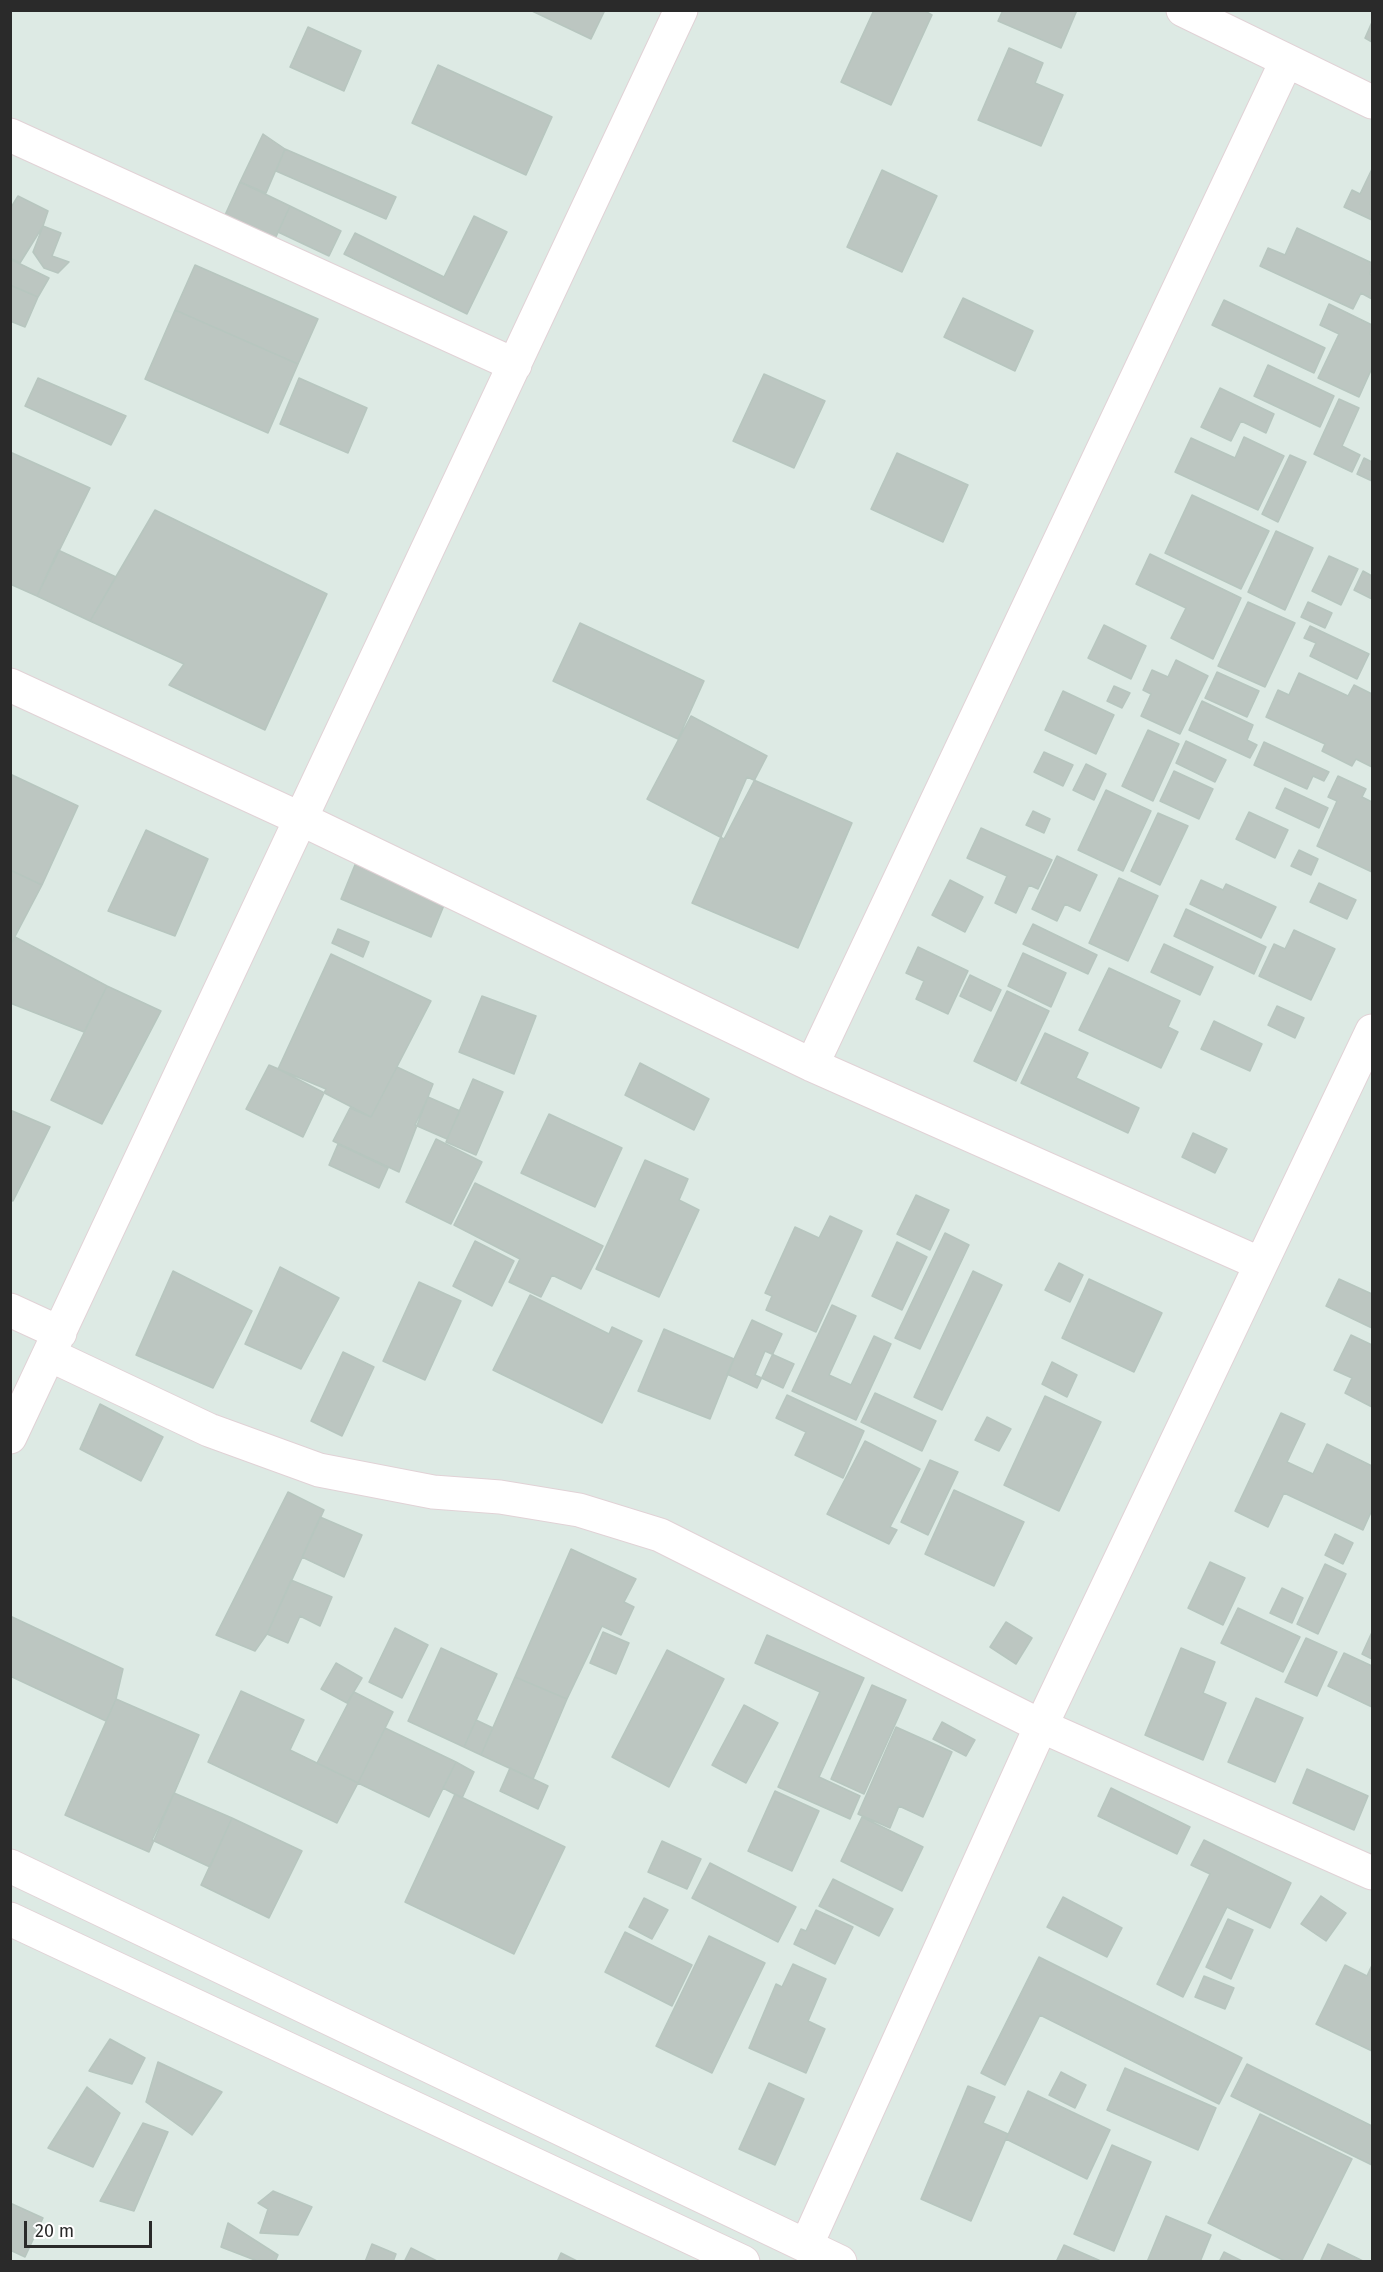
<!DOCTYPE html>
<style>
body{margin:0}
#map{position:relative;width:1383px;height:2272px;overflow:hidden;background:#ddeae4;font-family:"Fira Sans",sans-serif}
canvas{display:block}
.frame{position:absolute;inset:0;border:12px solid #2a2a2a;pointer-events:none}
.scale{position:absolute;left:24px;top:2221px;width:128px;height:27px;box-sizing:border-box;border:3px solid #2a2a2a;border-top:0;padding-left:8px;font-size:18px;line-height:21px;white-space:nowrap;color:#2a2a2a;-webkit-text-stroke:4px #fff;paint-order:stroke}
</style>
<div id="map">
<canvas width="1383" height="2272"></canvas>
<div class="frame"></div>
<div class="scale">20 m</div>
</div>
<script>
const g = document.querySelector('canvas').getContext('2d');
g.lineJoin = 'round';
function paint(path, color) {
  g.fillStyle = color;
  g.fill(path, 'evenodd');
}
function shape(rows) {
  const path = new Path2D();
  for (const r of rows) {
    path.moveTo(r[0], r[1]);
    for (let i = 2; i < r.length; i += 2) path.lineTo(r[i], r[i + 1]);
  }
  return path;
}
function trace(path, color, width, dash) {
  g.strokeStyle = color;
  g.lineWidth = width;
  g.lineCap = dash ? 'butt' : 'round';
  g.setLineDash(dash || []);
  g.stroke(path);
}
const building = shape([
 [530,10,605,10,591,39,530,10],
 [874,10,923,10,932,15,891,105,841,82,874,10],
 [1003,10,1077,10,1061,48,998,21,1003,10],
 [1372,22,1372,42,1365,38,1372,22],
 [308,27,361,51,344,91,290,67,308,27],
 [1009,48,1043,63,1035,83,1063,95,1041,146,978,120,1009,48],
 [438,65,552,117,526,175,412,123,438,65],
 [263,134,285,149,266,193,240,182,263,134],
 [285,149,396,197,386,219,276,171,285,149],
 [1372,169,1372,220,1344,207,1352,190,1360,194,1372,169],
 [882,170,937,196,902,272,847,247,882,170],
 [240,182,290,206,275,239,225,215,240,182],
 [18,196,48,211,43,226,20,263,10,258,10,209,18,196],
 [290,206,341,231,329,256,278,232,290,206],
 [474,216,507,232,467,314,344,254,355,233,444,277,474,216],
 [43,226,61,233,52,256,69,262,58,273,44,268,33,252,43,226],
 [1297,228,1372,263,1370,274,1372,276,1372,299,1361,293,1353,309,1260,266,1268,248,1285,255,1297,228],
 [10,259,49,278,38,297,10,285,10,259],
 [195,265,318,319,298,364,175,310,195,265],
 [10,285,38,297,25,327,10,321,10,285],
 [963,298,1033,331,1015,371,944,337,963,298],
 [1224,300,1325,348,1314,373,1212,325,1224,300],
 [1329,304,1372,325,1372,368,1359,397,1318,378,1339,334,1320,325,1329,304],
 [175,310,298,364,268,433,145,379,175,310],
 [1268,365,1334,396,1320,427,1254,396,1268,365],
 [764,374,825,401,794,468,733,441,764,374],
 [38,378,126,416,111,445,25,406,38,378],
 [299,378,367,408,348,453,280,424,299,378],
 [1220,388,1274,414,1266,433,1241,421,1231,441,1201,427,1220,388],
 [1339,399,1359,408,1342,446,1360,455,1352,472,1314,454,1339,399],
 [1244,437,1284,456,1258,510,1175,472,1191,438,1235,458,1244,437],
 [10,452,90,488,37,596,10,584,10,452],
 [897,453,968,485,943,542,871,509,897,453],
 [1290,455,1306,462,1278,522,1262,514,1290,455],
 [1364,458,1372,462,1372,481,1357,474,1364,458],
 [1192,495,1269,531,1241,589,1165,553,1192,495],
 [155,510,327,594,265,730,169,685,184,664,90,621,155,510],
 [1276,531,1313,548,1285,610,1248,592,1276,531],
 [58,550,116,577,90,621,37,596,58,550],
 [1150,554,1241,598,1213,659,1171,638,1186,608,1136,584,1150,554],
 [1329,556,1358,569,1341,605,1312,591,1329,556],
 [1363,571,1372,576,1372,599,1354,590,1363,571],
 [1248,602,1295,623,1265,687,1218,666,1248,602],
 [1308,602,1332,613,1325,628,1301,617,1308,602],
 [580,623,704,681,678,739,553,681,580,623],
 [1104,625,1146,646,1131,679,1088,658,1104,625],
 [1310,626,1369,654,1357,679,1310,656,1316,643,1304,638,1310,626],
 [1176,660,1208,676,1180,734,1141,716,1151,694,1143,690,1152,670,1168,677,1176,660],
 [1217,672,1259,691,1247,717,1205,698,1217,672],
 [1299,673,1348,696,1354,685,1372,694,1372,767,1356,759,1352,766,1322,751,1325,744,1266,717,1278,690,1289,695,1299,673],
 [1114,686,1130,693,1122,708,1107,701,1114,686],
 [1063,691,1114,715,1096,754,1045,730,1063,691],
 [1202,701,1253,725,1247,740,1257,745,1250,758,1189,730,1202,701],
 [691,716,767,756,724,839,647,799,691,716],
 [1148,730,1179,744,1153,801,1122,786,1148,730],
 [1186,741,1226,760,1215,782,1176,763,1186,741],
 [1264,742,1329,772,1324,781,1313,776,1307,789,1254,765,1264,742],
 [1044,752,1073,765,1063,786,1034,772,1044,752],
 [1086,764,1106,774,1094,800,1073,790,1086,764],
 [1174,771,1213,789,1199,819,1160,801,1174,771],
 [10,774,78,806,42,885,10,870,10,774],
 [1338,776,1366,789,1362,797,1372,802,1372,872,1317,846,1337,801,1328,797,1338,776],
 [747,777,852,823,798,948,692,903,747,777],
 [1285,788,1328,808,1319,828,1276,808,1285,788],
 [1106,790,1151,811,1123,871,1078,850,1106,790],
 [1033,811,1050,819,1044,833,1026,825,1033,811],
 [1249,812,1288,830,1275,858,1236,839,1249,812],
 [1158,813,1188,826,1160,885,1131,871,1158,813],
 [981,828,1052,860,1038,889,1029,885,1016,913,995,903,1007,876,967,858,981,828],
 [146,830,208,859,175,936,108,911,146,830],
 [1299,850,1318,859,1311,875,1291,866,1299,850],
 [359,855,449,893,431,937,341,899,359,855],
 [1057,856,1097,875,1080,911,1065,904,1057,921,1032,909,1057,856],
 [10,870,42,885,10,946,10,870],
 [1119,878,1158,896,1128,961,1089,943,1119,878],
 [950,880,983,897,965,932,932,915,950,880],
 [1201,880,1223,890,1226,884,1276,907,1261,938,1190,904,1201,880],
 [1319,883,1356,900,1347,919,1310,902,1319,883],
 [1186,909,1266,947,1254,974,1174,936,1186,909],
 [1033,924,1097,955,1088,974,1023,944,1033,924],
 [338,929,369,942,363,957,332,943,338,929],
 [1294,930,1335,949,1311,1000,1259,976,1274,944,1285,949,1294,930],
 [15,937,107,986,84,1032,10,1003,10,946,15,937],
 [1164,944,1213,967,1200,995,1151,972,1164,944],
 [918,947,968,971,948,1014,916,999,924,981,906,973,918,947],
 [1023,953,1066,973,1051,1007,1008,986,1023,953],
 [331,954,431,1001,371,1117,278,1069,331,954],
 [1109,968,1180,1001,1168,1027,1178,1032,1161,1068,1079,1030,1109,968],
 [970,975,1001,990,991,1011,960,996,970,975],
 [107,986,161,1011,102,1124,51,1100,107,986],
 [1007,991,1049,1011,1016,1081,974,1061,1007,991],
 [482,996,536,1016,514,1074,459,1052,482,996],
 [1277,1006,1304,1018,1295,1038,1268,1025,1277,1006],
 [1214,1021,1262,1044,1250,1071,1201,1049,1214,1021],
 [1045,1033,1088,1053,1076,1078,1139,1108,1128,1133,1021,1083,1045,1033],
 [640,1063,709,1099,694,1130,625,1095,640,1063],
 [269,1065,326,1089,303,1137,246,1109,269,1065],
 [397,1067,433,1084,399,1172,333,1141,350,1108,371,1117,397,1067],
 [473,1079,503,1092,476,1155,446,1142,473,1079],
 [428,1097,460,1111,447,1139,415,1125,428,1097],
 [10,1110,50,1127,13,1201,10,1200,10,1110],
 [549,1114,622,1148,595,1207,521,1173,549,1114],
 [1193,1133,1227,1149,1215,1173,1182,1157,1193,1133],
 [436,1139,482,1162,451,1224,406,1202,436,1139],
 [338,1144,388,1168,379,1188,329,1165,338,1144],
 [645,1160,688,1179,679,1200,699,1210,659,1297,596,1269,645,1160],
 [475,1183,603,1246,581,1289,552,1275,541,1297,509,1282,520,1259,454,1225,475,1183],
 [916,1195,949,1210,930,1250,897,1234,916,1195],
 [830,1216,862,1231,816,1332,766,1310,772,1296,765,1293,795,1227,819,1238,830,1216],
 [945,1233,969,1245,920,1349,895,1338,945,1233],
 [475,1241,514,1261,492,1306,453,1286,475,1241],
 [897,1242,927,1257,902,1310,872,1296,897,1242],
 [1059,1263,1083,1275,1070,1302,1045,1290,1059,1263],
 [280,1267,339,1298,301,1369,245,1344,280,1267],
 [173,1271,252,1311,213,1388,136,1355,173,1271],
 [973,1271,1002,1285,942,1410,914,1397,973,1271],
 [1089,1279,1162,1313,1134,1372,1062,1338,1089,1279],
 [1339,1279,1372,1294,1372,1328,1326,1306,1339,1279],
 [419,1282,461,1301,425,1380,383,1361,419,1282],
 [530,1295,609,1334,612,1327,642,1341,602,1423,493,1370,530,1295],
 [832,1305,856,1316,829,1375,851,1385,874,1336,891,1344,856,1420,792,1391,832,1305],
 [752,1320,782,1334,757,1388,727,1374,752,1320],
 [664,1329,734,1359,710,1419,638,1391,664,1329],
 [1351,1335,1372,1345,1372,1407,1345,1393,1352,1378,1334,1370,1351,1335],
 [765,1351,794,1364,783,1388,755,1375,765,1351],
 [343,1352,374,1367,342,1436,311,1421,343,1352],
 [1052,1362,1077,1375,1067,1397,1042,1384,1052,1362],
 [875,1393,936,1421,922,1451,861,1422,875,1393],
 [787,1395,864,1431,843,1478,795,1455,806,1432,776,1418,787,1395],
 [1045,1396,1101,1422,1059,1511,1004,1485,1045,1396],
 [100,1404,163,1437,141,1481,80,1449,100,1404],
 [1281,1413,1305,1424,1287,1462,1313,1474,1327,1444,1372,1466,1372,1510,1363,1530,1284,1493,1268,1527,1235,1511,1281,1413],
 [987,1417,1011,1429,999,1451,975,1440,987,1417],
 [865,1441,920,1469,890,1527,897,1530,889,1544,827,1514,865,1441],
 [930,1460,958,1472,928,1535,901,1522,930,1460],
 [954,1490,1024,1522,994,1586,925,1554,954,1490],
 [288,1492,324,1510,267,1634,255,1651,216,1635,288,1492],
 [320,1517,362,1535,344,1577,302,1557,320,1517],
 [1335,1534,1353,1543,1343,1564,1325,1555,1335,1534],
 [571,1549,636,1579,624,1602,634,1607,621,1635,602,1626,567,1699,515,1677,571,1549],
 [1210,1562,1245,1578,1223,1625,1188,1608,1210,1562],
 [1325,1564,1346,1574,1318,1634,1297,1624,1325,1564],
 [291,1580,332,1597,320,1626,300,1616,288,1643,267,1634,291,1580],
 [1282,1588,1303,1598,1292,1623,1270,1613,1282,1588],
 [1238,1608,1300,1637,1283,1672,1221,1643,1238,1608],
 [10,1616,123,1669,116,1699,106,1721,10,1676,10,1616],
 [1006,1622,1032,1638,1016,1664,990,1647,1006,1622],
 [395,1628,428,1645,402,1698,369,1682,395,1628],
 [603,1632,629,1643,616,1674,590,1663,603,1632],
 [1372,1632,1372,1659,1362,1654,1372,1632],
 [767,1635,864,1678,819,1777,860,1796,850,1819,778,1787,820,1692,755,1663,767,1635],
 [1306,1638,1337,1652,1317,1696,1285,1682,1306,1638],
 [441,1648,497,1674,464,1747,408,1721,441,1648],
 [1181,1648,1215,1662,1203,1693,1226,1703,1203,1760,1145,1735,1181,1648],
 [667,1650,724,1679,669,1787,612,1757,667,1650],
 [1344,1653,1372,1666,1372,1707,1328,1686,1344,1653],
 [336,1663,362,1678,347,1703,321,1689,336,1663],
 [515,1677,567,1699,533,1779,481,1755,515,1677],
 [872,1685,906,1700,864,1794,831,1779,872,1685],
 [241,1691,304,1720,290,1750,358,1783,337,1823,208,1762,241,1691],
 [354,1692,393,1712,358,1783,317,1763,354,1692],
 [1256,1698,1303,1718,1275,1782,1228,1762,1256,1698],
 [116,1699,199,1735,149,1852,65,1815,116,1699],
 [744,1705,778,1723,746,1783,712,1765,744,1705],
 [476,1720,493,1728,481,1755,464,1747,476,1720],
 [942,1722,975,1740,966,1756,933,1739,942,1722],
 [896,1727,952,1752,923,1817,899,1806,890,1828,858,1814,896,1727],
 [385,1728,456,1762,429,1817,358,1783,385,1728],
 [456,1762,474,1772,462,1798,443,1788,456,1762],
 [510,1768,548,1786,538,1809,500,1791,510,1768],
 [1307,1769,1368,1796,1354,1830,1293,1803,1307,1769],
 [1111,1788,1190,1827,1177,1854,1098,1816,1111,1788],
 [775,1791,819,1811,792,1871,748,1851,775,1791],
 [174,1793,232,1818,210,1867,152,1840,174,1793],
 [455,1794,565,1847,514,1954,405,1902,455,1794],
 [862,1817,923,1847,902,1891,841,1861,862,1817],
 [232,1818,302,1851,269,1918,201,1885,232,1818],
 [1204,1840,1291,1883,1270,1928,1227,1907,1183,1997,1157,1984,1210,1874,1191,1865,1204,1840],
 [662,1841,701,1859,687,1889,648,1872,662,1841],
 [710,1863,796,1907,778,1942,692,1898,710,1863],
 [833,1879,893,1909,879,1936,819,1906,833,1879],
 [1321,1896,1346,1913,1326,1941,1301,1924,1321,1896],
 [1063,1897,1122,1928,1107,1957,1047,1927,1063,1897],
 [644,1898,668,1910,652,1939,629,1927,644,1898],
 [816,1910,853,1927,835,1964,794,1944,801,1929,806,1931,816,1910],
 [1228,1919,1253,1930,1231,1979,1206,1967,1228,1919],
 [625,1932,692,1965,672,2006,605,1972,625,1932],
 [709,1936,765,1963,712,2073,656,2046,709,1936],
 [1039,1957,1242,2058,1219,2104,1040,2015,1005,2085,981,2073,1039,1957],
 [793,1964,826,1979,808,2021,825,2029,806,2073,749,2048,776,1984,782,1987,793,1964],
 [1345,1965,1367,1976,1372,1965,1372,2051,1316,2024,1345,1965],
 [1204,1976,1234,1988,1225,2009,1195,1997,1204,1976],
 [110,2039,145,2058,132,2084,89,2071,110,2039],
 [158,2062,222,2092,192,2135,146,2102,158,2062],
 [1247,2064,1372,2126,1372,2165,1231,2096,1247,2064],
 [1125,2068,1216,2108,1198,2150,1107,2110,1125,2068],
 [1061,2072,1086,2085,1075,2108,1049,2095,1061,2072],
 [769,2083,804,2099,775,2165,739,2149,769,2083],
 [968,2086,995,2097,983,2123,1008,2134,971,2221,921,2199,968,2086],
 [87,2087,120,2113,93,2167,48,2148,87,2087],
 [1028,2091,1110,2130,1087,2179,1006,2139,1028,2091],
 [1260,2114,1352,2159,1301,2262,1287,2262,1208,2223,1260,2114],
 [143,2123,168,2132,134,2211,100,2201,143,2123],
 [1112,2145,1151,2162,1114,2251,1074,2234,1112,2145],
 [273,2191,312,2207,298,2235,260,2233,268,2209,258,2203,273,2191],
 [10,2203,43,2218,25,2257,10,2250,10,2203],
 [1166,2216,1211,2235,1200,2262,1147,2262,1166,2216],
 [228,2223,278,2255,275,2262,260,2262,221,2247,228,2223],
 [372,2244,396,2254,393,2262,365,2262,372,2244],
 [1328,2244,1365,2262,1320,2262,1328,2244],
 [1064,2245,1103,2262,1056,2262,1064,2245],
 [411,2248,439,2262,404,2262,411,2248],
 [1224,2252,1244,2262,1219,2262,1224,2252],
 [561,2253,579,2262,557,2262,561,2253]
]);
paint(building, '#bcc6c1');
trace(building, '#b7c6bf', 1.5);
const minor = shape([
 [1183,10,1372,102],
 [10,135,515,365],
 [10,685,301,819,812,1065,1261,1264],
 [812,1065,1286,62],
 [10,1310,60,1333],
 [50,1355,209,1430,319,1470,433,1492,500,1497,579,1510,660,1535,1041,1726,1372,1873],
 [10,1437,681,10],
 [10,1866,840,2262],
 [10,1919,743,2262],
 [806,2246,1041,1726,1372,1031]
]);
trace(minor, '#e1d2d6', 35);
trace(minor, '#fff', 33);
</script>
